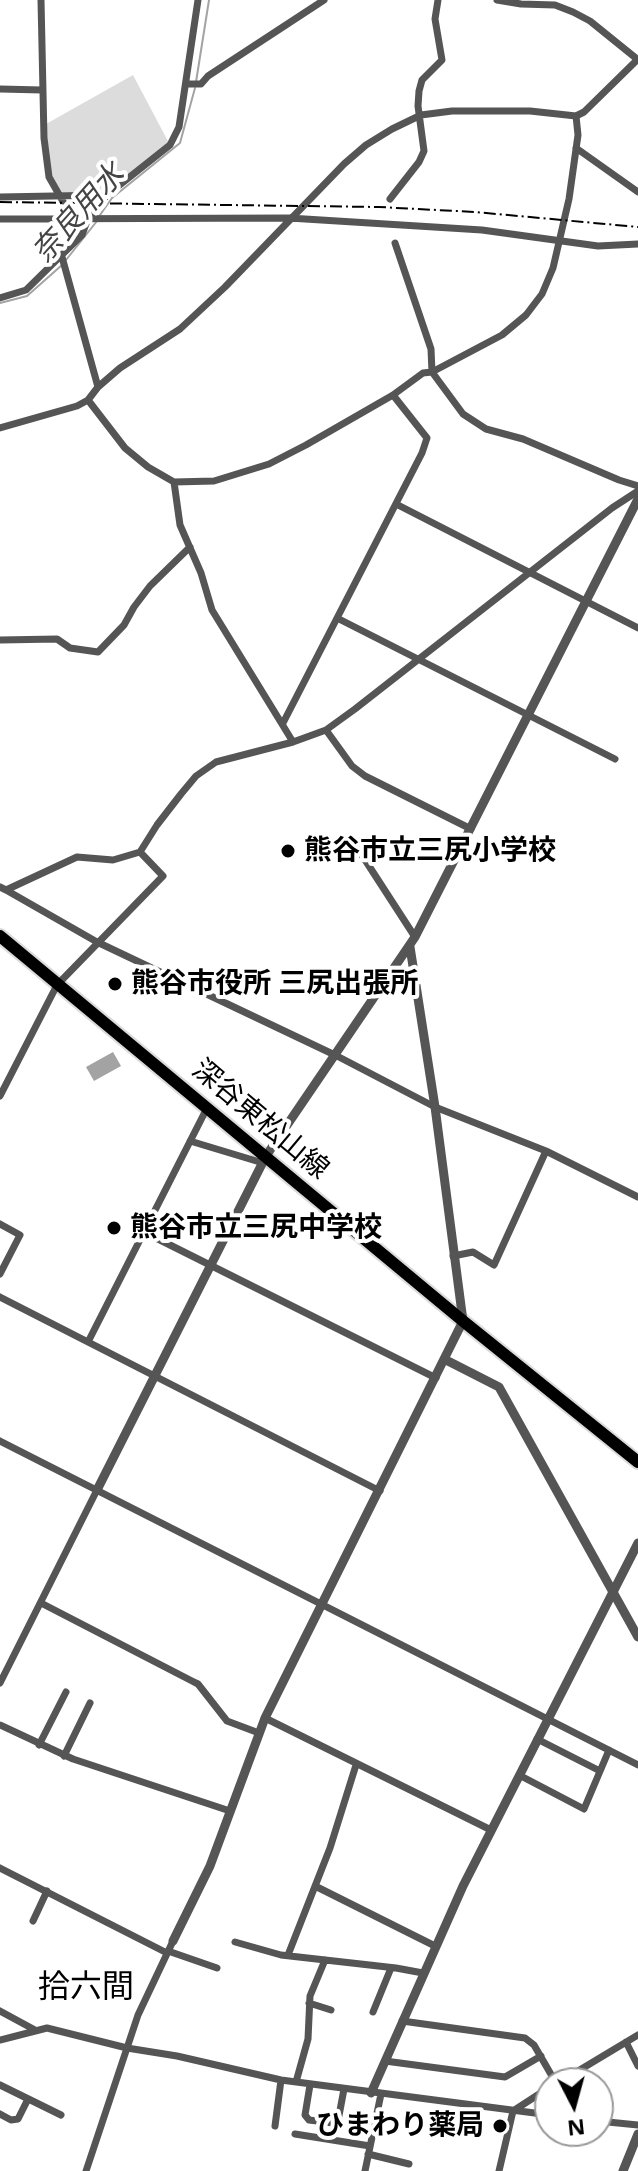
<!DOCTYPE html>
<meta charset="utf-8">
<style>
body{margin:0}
#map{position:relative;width:638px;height:2171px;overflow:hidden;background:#fff;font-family:"Open Sans",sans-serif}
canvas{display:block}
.north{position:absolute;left:534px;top:2067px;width:80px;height:80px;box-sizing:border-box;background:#fff;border:2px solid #999;border-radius:50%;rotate:174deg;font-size:22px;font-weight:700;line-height:32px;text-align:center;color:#000}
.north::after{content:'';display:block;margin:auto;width:28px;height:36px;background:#000;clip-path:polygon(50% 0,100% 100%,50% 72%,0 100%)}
</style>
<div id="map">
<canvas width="638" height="2171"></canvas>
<div class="north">N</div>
</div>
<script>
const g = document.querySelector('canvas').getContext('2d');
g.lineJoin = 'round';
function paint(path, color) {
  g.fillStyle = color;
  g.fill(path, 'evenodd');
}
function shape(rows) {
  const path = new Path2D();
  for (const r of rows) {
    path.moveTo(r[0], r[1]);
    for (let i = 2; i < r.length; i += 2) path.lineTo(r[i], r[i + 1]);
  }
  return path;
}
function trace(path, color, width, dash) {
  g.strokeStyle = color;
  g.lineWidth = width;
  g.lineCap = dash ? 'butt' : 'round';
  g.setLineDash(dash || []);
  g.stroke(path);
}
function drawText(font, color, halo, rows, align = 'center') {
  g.font = font + ' "Open Sans","Noto Sans JP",sans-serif';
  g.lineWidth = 8;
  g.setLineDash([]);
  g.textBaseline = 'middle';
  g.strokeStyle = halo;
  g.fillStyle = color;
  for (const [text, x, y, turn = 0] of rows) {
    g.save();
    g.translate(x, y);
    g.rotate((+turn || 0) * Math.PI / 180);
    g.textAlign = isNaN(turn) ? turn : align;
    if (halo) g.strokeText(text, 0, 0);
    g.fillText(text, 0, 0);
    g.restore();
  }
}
paint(shape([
 [133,75,170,145,107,195,59,195,50,175,46,124]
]), '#dcdcdc');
paint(shape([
 [113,1052,121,1066,94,1081,86,1067]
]), '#a3a3a3');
trace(shape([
 [196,82,209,0],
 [100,215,112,198,180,143,195,88],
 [66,260,97,221],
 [0,303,27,296,62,265]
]), '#a3a3a3', 2);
const primary = shape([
 [0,936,463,1321,638,1462]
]);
trace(primary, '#dbdbdb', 16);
trace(shape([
 [41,0,44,138,49,177,82,235],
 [497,0,521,4,555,5,573,12,590,21,637,59],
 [187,84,201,84,208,76,324,0],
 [0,89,42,90],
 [576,148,638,192],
 [0,197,107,195],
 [390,199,419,162,424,151,418,106,419,91,422,80,442,60,435,19,438,0],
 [0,219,289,218,482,230,598,246,638,244],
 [395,243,431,349,432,372,463,414,486,429,523,439,619,480,638,486],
 [62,257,98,387],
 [0,298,26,290,82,235,88,218,107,195,170,145,179,127,198,0],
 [88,400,125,448,148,467,174,482,214,481,269,464,306,445,393,395,423,373,432,372,502,335,526,315,542,294,553,268,569,199,578,135,576,116],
 [0,428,77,406,88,400,98,387,120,368,180,329,225,287,344,164,366,145,392,129,421,115,452,111,530,111,576,116,584,112,638,59],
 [174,482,180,525,201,573,212,610,293,742,326,730,355,709,612,508,638,491],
 [396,504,638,628],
 [337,618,615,759],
 [0,640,57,639,70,648,98,652,124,625,134,607,150,586,190,547],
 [283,723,422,453,427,438,393,395],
 [326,730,352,766,365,776,471,829],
 [358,849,415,937],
 [0,887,6,890,77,857,113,860,140,852],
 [6,890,97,942,337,1056,435,1107,546,1151,638,1197],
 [0,1096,57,985,163,876,140,852,157,825,181,794,196,776,216,762,293,742],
 [190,1141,263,1163],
 [0,1224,20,1235,0,1274],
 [144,1232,436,1378],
 [453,1256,473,1252,494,1265,546,1151],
 [0,1297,380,1491],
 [88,1342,207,1108],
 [0,1441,638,1765],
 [41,1603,192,1681,198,1684,227,1721,259,1733],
 [0,1683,97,1490],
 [265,1718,491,1830],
 [0,1725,73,1759,230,1811],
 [537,1739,600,1771],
 [39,1745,66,1692],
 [64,1756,90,1703],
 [519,1775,584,1809,609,1750],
 [0,1868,167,1953],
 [315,1886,435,1946],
 [33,1921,47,1891],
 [235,1942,281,1955,396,1968,423,1973],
 [168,1951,217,1968],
 [288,1955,330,1848,356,1765],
 [309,2003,331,2010],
 [0,2011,35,2030],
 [373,2012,391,1968],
 [402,2021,525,2038,534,2045,556,2083],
 [0,2040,47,2028,127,2048,177,2056,281,2080,550,2115],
 [626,2042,638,2066],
 [385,2061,505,2077,541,2056],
 [296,2082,308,2039,310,1996,325,1960],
 [558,2083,638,2035],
 [0,2085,61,2115],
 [310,2085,305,2115,309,2120,333,2123,338,2121,344,2089],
 [0,2114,11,2120,18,2119,28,2099],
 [598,2121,638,2125],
 [275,2126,281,2080],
 [295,2134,370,2146],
 [368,2154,409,2164],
 [86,2171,138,2015,173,1941],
 [365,2171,381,2094],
 [499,2171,513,2111,550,2087]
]), '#555', 7);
trace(shape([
 [446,1360,499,1387,638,1637],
 [97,1490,266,1156,415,937,638,499],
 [173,1941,210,1866,265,1718,463,1321,435,1107,410,947],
 [371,2093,463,1886,638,1543],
 [623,2171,638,2134]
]), '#555', 9);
trace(primary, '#000', 12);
trace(shape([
 [0,202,379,207,475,212,638,227]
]), '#000', 2, [12, 4, 2, 4]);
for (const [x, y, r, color] of [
 [288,851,8,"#000"],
 [115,984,8,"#000"],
 [114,1228,8,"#000"],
 [500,2126,8,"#000"]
]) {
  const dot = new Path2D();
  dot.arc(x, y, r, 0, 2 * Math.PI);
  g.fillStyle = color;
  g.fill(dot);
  trace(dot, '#fff', 3);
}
drawText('bold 28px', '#000', '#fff', [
 ["熊谷市立三尻小学校",304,851],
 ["熊谷市役所 三尻出張所",131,984],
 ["熊谷市立三尻中学校",130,1228],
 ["ひまわり薬局",484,2126,"right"]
], 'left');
drawText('28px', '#000', '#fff', [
 ["深谷東松山線",260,1120,40]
]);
drawText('italic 30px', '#444', '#fff', [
 ["奈良用水",79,214,-48]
]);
drawText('32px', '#000', '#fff', [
 ["拾六間",86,1988]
]);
</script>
